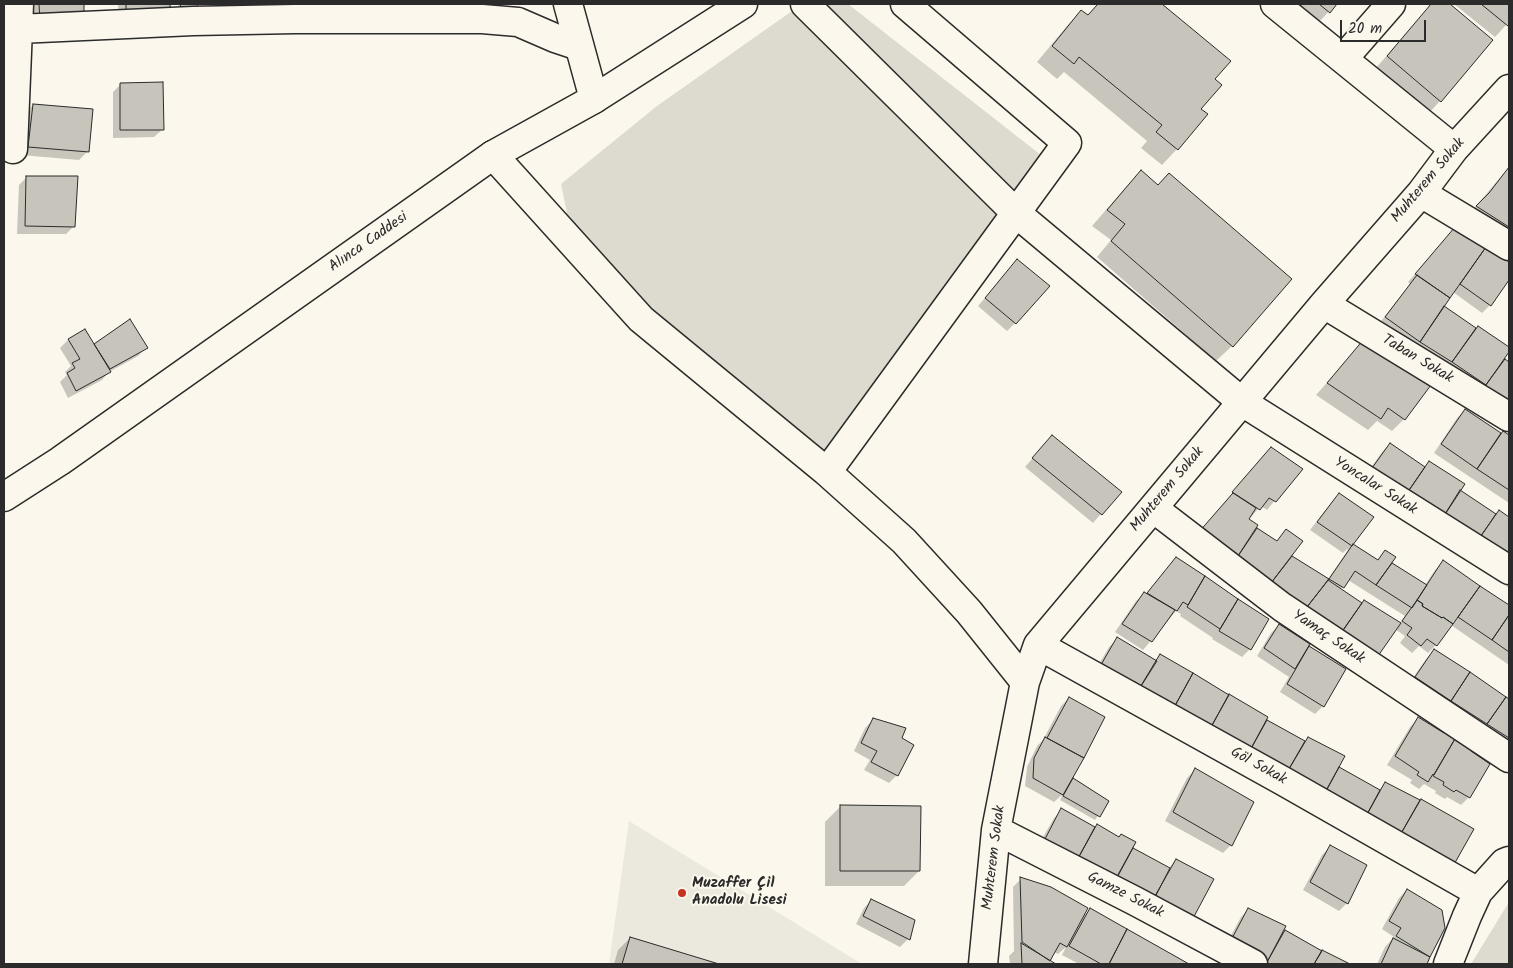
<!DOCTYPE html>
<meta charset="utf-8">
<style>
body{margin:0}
#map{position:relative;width:1513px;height:968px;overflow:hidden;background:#fbf7ec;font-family:Kalam,sans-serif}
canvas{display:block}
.frame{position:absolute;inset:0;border:5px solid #2b2b2b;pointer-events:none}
.scale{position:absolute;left:1340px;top:20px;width:86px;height:22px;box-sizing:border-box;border:2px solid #2b2b2b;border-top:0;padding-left:6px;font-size:15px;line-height:18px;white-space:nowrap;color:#2b2b2b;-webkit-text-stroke:4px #fbf7ec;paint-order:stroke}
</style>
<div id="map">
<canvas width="1513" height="968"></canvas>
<div class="frame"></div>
<div class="scale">20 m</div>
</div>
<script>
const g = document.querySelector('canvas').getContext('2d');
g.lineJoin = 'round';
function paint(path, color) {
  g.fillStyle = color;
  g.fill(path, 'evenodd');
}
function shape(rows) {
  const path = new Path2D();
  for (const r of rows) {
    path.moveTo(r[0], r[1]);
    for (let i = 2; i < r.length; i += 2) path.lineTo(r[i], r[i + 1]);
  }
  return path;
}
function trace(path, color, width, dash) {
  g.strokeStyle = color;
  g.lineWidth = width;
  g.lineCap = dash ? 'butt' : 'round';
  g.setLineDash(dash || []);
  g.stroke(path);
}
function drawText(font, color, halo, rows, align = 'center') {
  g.font = font + ' Kalam,sans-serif';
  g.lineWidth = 4;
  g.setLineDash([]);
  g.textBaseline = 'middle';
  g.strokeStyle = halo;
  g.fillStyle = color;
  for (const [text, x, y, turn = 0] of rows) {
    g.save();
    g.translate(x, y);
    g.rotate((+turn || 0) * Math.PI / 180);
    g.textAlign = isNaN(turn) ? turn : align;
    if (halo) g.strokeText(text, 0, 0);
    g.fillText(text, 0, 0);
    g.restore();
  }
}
paint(shape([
 [629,821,862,964,609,964]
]), '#ebe8de');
paint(shape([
 [802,4,848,4,1046,159,825,451,574,247,561,184,657,106],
 [1509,902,1509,964,1471,964]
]), '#dddad0');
paint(shape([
 [32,4,82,4,83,19,32,28],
 [118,4,169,4,170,17,119,26],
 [179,4,196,4,194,16,176,16],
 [1098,4,1160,4,1229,61,1214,79,1199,109,1177,149,1162,165,1141,148,1147,141,1064,72,1057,79,1037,62,1066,27,1081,11,1087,16],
 [1293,4,1336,4,1317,24],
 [1431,4,1448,4,1491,40,1440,101,1429,113,1376,68],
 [1454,4,1509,4,1509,22,1495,37],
 [121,84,163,129,154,137,113,138,113,92],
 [33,105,91,110,87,152,79,160,21,155,25,113],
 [1509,167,1509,247,1465,219],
 [1141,172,1232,346,1216,361,1097,257,1111,240,1092,226,1126,187],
 [27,177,74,226,66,234,17,234,19,185],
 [1455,229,1509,264,1509,278,1490,305,1482,313,1453,292,1443,306,1476,330,1478,328,1509,349,1503,359,1509,363,1509,413,1378,325,1410,284,1408,282],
 [1017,261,1015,323,1007,331,978,306],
 [85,331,94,346,146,348,138,356,109,372,102,380,68,398,60,382,67,375,65,372,71,366,60,348,68,340],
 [1364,341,1404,419,1392,431,1377,421,1368,430,1316,395],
 [1465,410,1501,435,1503,433,1509,437,1509,503,1434,453,1457,418],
 [1052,436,1120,492,1093,523,1025,467],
 [1390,444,1495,515,1499,511,1509,519,1509,588,1500,582,1503,578,1360,483,1382,452],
 [1263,457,1301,469,1267,510,1261,506,1251,517,1249,516,1247,519,1255,529,1276,542,1286,531,1290,556,1328,579,1348,550,1347,549,1343,553,1310,530,1331,503,1339,495,1352,545,1377,561,1385,551,1391,564,1425,585,1435,570,1443,562,1509,606,1509,665,1451,625,1436,645,1428,653,1419,646,1412,653,1400,643,1405,636,1395,629,1377,655,1191,542],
 [1348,580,1405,616,1399,624,1361,604,1340,590],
 [1177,559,1268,620,1250,649,1242,657,1212,639,1213,638,1180,616,1181,614,1176,611,1143,650,1115,632,1136,601,1145,593,1146,594],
 [1279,625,1307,647,1344,670,1323,706,1315,714,1280,692,1289,677,1257,656,1271,633],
 [1117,639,1155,661,1160,656,1265,721,1304,742,1308,738,1338,768,1379,790,1386,783,1472,830,1451,867,1091,678,1109,647],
 [1434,651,1509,700,1509,750,1408,685,1426,659],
 [1069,698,1103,717,1068,784,1073,780,1108,801,1095,820,1060,800,1063,794,1054,802,1025,786,1027,767,1037,746,1043,740,1061,706],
 [1418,719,1470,750,1469,797,1461,805,1447,797,1445,799,1435,793,1436,791,1424,784,1419,789,1410,783,1412,780,1387,765,1410,727],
 [873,720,900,738,897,775,889,783,864,770,870,760,854,751,865,728],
 [1195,770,1231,845,1223,853,1165,821,1187,778],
 [841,806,919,871,904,886,825,886,825,822],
 [1062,810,1094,828,1097,826,1131,849,1168,869,1176,860,1189,923,1035,851,1054,818],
 [1330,847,1347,903,1339,911,1303,890,1322,855],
 [1021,879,1083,916,1090,910,1186,964,1079,964,1062,955,1066,947,1058,954,1054,952,1048,961,1053,964,1010,964,1009,956,1014,951,1013,887],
 [1407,890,1444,928,1425,964,1377,964,1385,947,1394,937,1382,929,1399,898],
 [872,900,908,939,900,947,856,924,864,908],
 [1249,909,1283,931,1346,964,1240,964,1221,954,1241,917],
 [630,938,715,964,614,964,618,950]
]), '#0003');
const building = shape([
 [39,4,84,4,84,20,40,21,39,4],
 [126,4,170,4,171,18,126,19,126,4],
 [181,4,198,4,195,16,179,12,181,4],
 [1098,4,1162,4,1231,61,1215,79,1222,85,1201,109,1208,114,1178,150,1156,132,1162,125,1079,57,1074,64,1052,46,1081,10,1088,15,1098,4],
 [1319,4,1337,4,1330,13,1319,4],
 [1431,4,1450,4,1493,40,1441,102,1387,56,1431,4],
 [1481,4,1509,4,1509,24,1508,26,1481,4],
 [163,82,164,130,120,130,120,83,163,82],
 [33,104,93,109,89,152,28,147,33,104],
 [1509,167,1509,227,1476,206,1489,193,1509,167],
 [1141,170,1158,185,1169,173,1292,279,1233,347,1111,241,1125,224,1107,210,1141,170],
 [26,176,78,176,75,227,25,226,26,176],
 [1455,227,1486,247,1450,298,1415,274,1455,227],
 [1486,247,1509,262,1509,280,1491,306,1460,284,1486,247],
 [1017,259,1050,286,1016,324,985,298,1017,259],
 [1417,275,1450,298,1420,342,1385,317,1417,275],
 [1444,306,1476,328,1452,362,1420,342,1444,306],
 [130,319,148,348,110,369,94,344,130,319],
 [1478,326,1509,347,1509,352,1486,385,1452,362,1478,326],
 [85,329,111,372,76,391,67,373,75,368,72,363,80,359,68,339,85,329],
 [1364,339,1431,385,1405,420,1388,408,1381,419,1327,383,1364,339],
 [1505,359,1509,362,1509,400,1485,386,1505,359],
 [1465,409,1501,433,1477,469,1441,444,1465,409],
 [1503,431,1509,435,1509,490,1477,469,1503,431],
 [1052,435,1122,492,1102,515,1032,458,1052,435],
 [1390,443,1425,467,1403,499,1367,475,1390,443],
 [1271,447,1303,469,1276,502,1269,498,1260,510,1232,492,1271,447],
 [1429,461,1465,484,1440,522,1403,499,1429,461],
 [1460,490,1496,514,1474,546,1440,522,1460,490],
 [1233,493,1256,508,1249,519,1258,525,1236,559,1198,533,1233,493],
 [1339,493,1374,517,1352,546,1317,522,1339,493],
 [1499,510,1509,517,1509,569,1474,546,1499,510],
 [1257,528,1277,541,1286,529,1303,541,1271,583,1236,559,1257,528],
 [1353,544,1378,560,1385,550,1396,557,1376,585,1355,571,1344,588,1329,579,1353,544],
 [1292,556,1329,579,1307,607,1271,583,1292,556],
 [1176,557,1205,576,1188,605,1183,602,1177,611,1147,593,1176,557],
 [1443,560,1480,586,1453,624,1443,617,1442,618,1422,606,1423,604,1417,600,1443,560],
 [1392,563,1427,585,1412,608,1376,585,1392,563],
 [1205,576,1238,599,1220,629,1187,607,1205,576],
 [1328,580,1362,603,1343,630,1307,607,1328,580],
 [1480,586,1509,605,1509,615,1492,640,1458,617,1480,586],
 [1144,592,1175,610,1152,642,1122,624,1144,592],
 [1238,599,1269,619,1251,650,1219,631,1238,599],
 [1364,600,1401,623,1378,656,1342,632,1364,600],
 [1417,600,1423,604,1422,606,1442,618,1443,617,1453,624,1437,646,1427,639,1421,646,1407,635,1412,628,1402,621,1417,600],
 [1509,615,1509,652,1492,640,1509,615],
 [1279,624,1310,644,1295,669,1264,648,1279,624],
 [1117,637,1157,661,1136,694,1098,670,1117,637],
 [1309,646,1346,669,1324,707,1287,684,1309,646],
 [1434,649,1470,672,1451,701,1415,677,1434,649],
 [1160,654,1193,673,1171,713,1136,694,1160,654],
 [1470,672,1506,697,1487,724,1451,701,1470,672],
 [1193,673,1229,695,1208,732,1171,713,1193,673],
 [1229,694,1268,717,1248,754,1208,733,1229,694],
 [1069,697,1105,717,1084,758,1047,738,1069,697],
 [1506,697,1509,699,1509,738,1487,724,1506,697],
 [1418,717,1444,733,1446,731,1456,737,1434,775,1433,774,1428,782,1417,775,1419,772,1395,756,1418,717],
 [873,718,906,728,902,738,914,745,898,776,871,762,877,751,861,743,873,718],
 [1267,720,1305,741,1286,774,1248,754,1267,720],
 [1045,737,1084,758,1063,795,1033,778,1034,758,1045,737],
 [1308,737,1345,756,1324,795,1286,774,1308,737],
 [1455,739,1471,749,1471,751,1490,764,1470,798,1456,790,1454,792,1443,785,1444,782,1433,776,1455,739],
 [1339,767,1380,790,1365,818,1323,796,1339,767],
 [1195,768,1254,802,1232,846,1173,812,1195,768],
 [1073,778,1109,801,1100,817,1063,796,1073,778],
 [1385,782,1420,800,1399,837,1365,818,1385,782],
 [1421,799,1474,829,1452,868,1399,837,1421,799],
 [840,805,921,806,920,871,840,871,840,805],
 [1061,808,1095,827,1076,862,1043,843,1061,808],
 [1097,824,1119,837,1121,834,1136,842,1114,882,1076,862,1097,824],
 [1330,845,1367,865,1348,904,1310,882,1330,845],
 [1133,848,1170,868,1151,905,1113,885,1133,848],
 [1176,859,1214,879,1190,924,1151,903,1176,859],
 [1020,877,1051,887,1088,908,1067,947,1060,943,1050,961,1022,942,1020,877],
 [1407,889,1442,910,1445,928,1430,957,1396,936,1401,928,1389,921,1407,889],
 [871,899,915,920,910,940,863,916,871,899],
 [1090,908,1127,929,1109,964,1101,964,1069,946,1090,908],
 [1248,908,1286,926,1266,964,1228,946,1248,908],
 [1127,929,1189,964,1109,964,1127,929],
 [1285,930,1322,951,1314,964,1266,964,1285,930],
 [630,937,719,964,622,964,630,937],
 [1393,938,1430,957,1427,964,1381,964,1393,938],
 [1021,943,1056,964,1022,964,1021,943],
 [1322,950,1350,964,1314,964,1322,950]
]);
paint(building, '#c7c4bc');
trace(building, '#2b2b2b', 1);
const minor = shape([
 [805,4,1016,213,1242,402,1509,570],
 [1275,4,1454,149],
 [18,29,193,21,295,19,482,19,518,22,555,38,579,46],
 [1343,59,1391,4],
 [13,149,19,4],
 [493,155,641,319,827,472,904,541,969,612,1025,682],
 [1421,193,1509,246],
 [1324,304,1509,417],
 [827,472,1067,143,905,4],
 [1153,508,1282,607,1509,758],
 [1038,645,1283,781,1478,892],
 [996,830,1135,901,1253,964],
 [983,964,996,830,1025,682,1038,645,1324,304,1421,193,1454,149,1509,89],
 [1448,964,1467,916,1478,892,1504,863,1509,861]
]);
const tertiary = shape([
 [4,497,60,461,493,155,594,99]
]);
const secondary = shape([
 [568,4,594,99,743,4]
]);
trace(minor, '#2b2b2b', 31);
trace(tertiary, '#2b2b2b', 31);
trace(secondary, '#2b2b2b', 31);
trace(minor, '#fbf7ec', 28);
trace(tertiary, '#fbf7ec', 28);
trace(secondary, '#fbf7ec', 28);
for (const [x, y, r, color] of [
 [682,893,5,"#c8321e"]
]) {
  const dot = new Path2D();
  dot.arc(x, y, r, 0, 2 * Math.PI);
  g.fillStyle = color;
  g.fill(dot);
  trace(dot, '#fbf7ec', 2);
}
drawText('15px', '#2b2b2b', '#fbf7ec', [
 ["Muhterem Sokak",1429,181,-50],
 ["Alınca Caddesi",369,243,-35],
 ["Taban Sokak",1417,360,31],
 ["Yoncalar Sokak",1375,487,32],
 ["Muhterem Sokak",1168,490,-50],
 ["Yamaç Sokak",1328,638,34],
 ["Göl Sokak",1258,767,29],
 ["Muhterem Sokak",995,858,-83],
 ["Gamze Sokak",1125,896,27]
]);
drawText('bold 15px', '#2b2b2b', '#fbf7ec', [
 ["Muzaffer Çil",692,884],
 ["Anadolu Lisesi",692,901]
], 'left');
</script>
